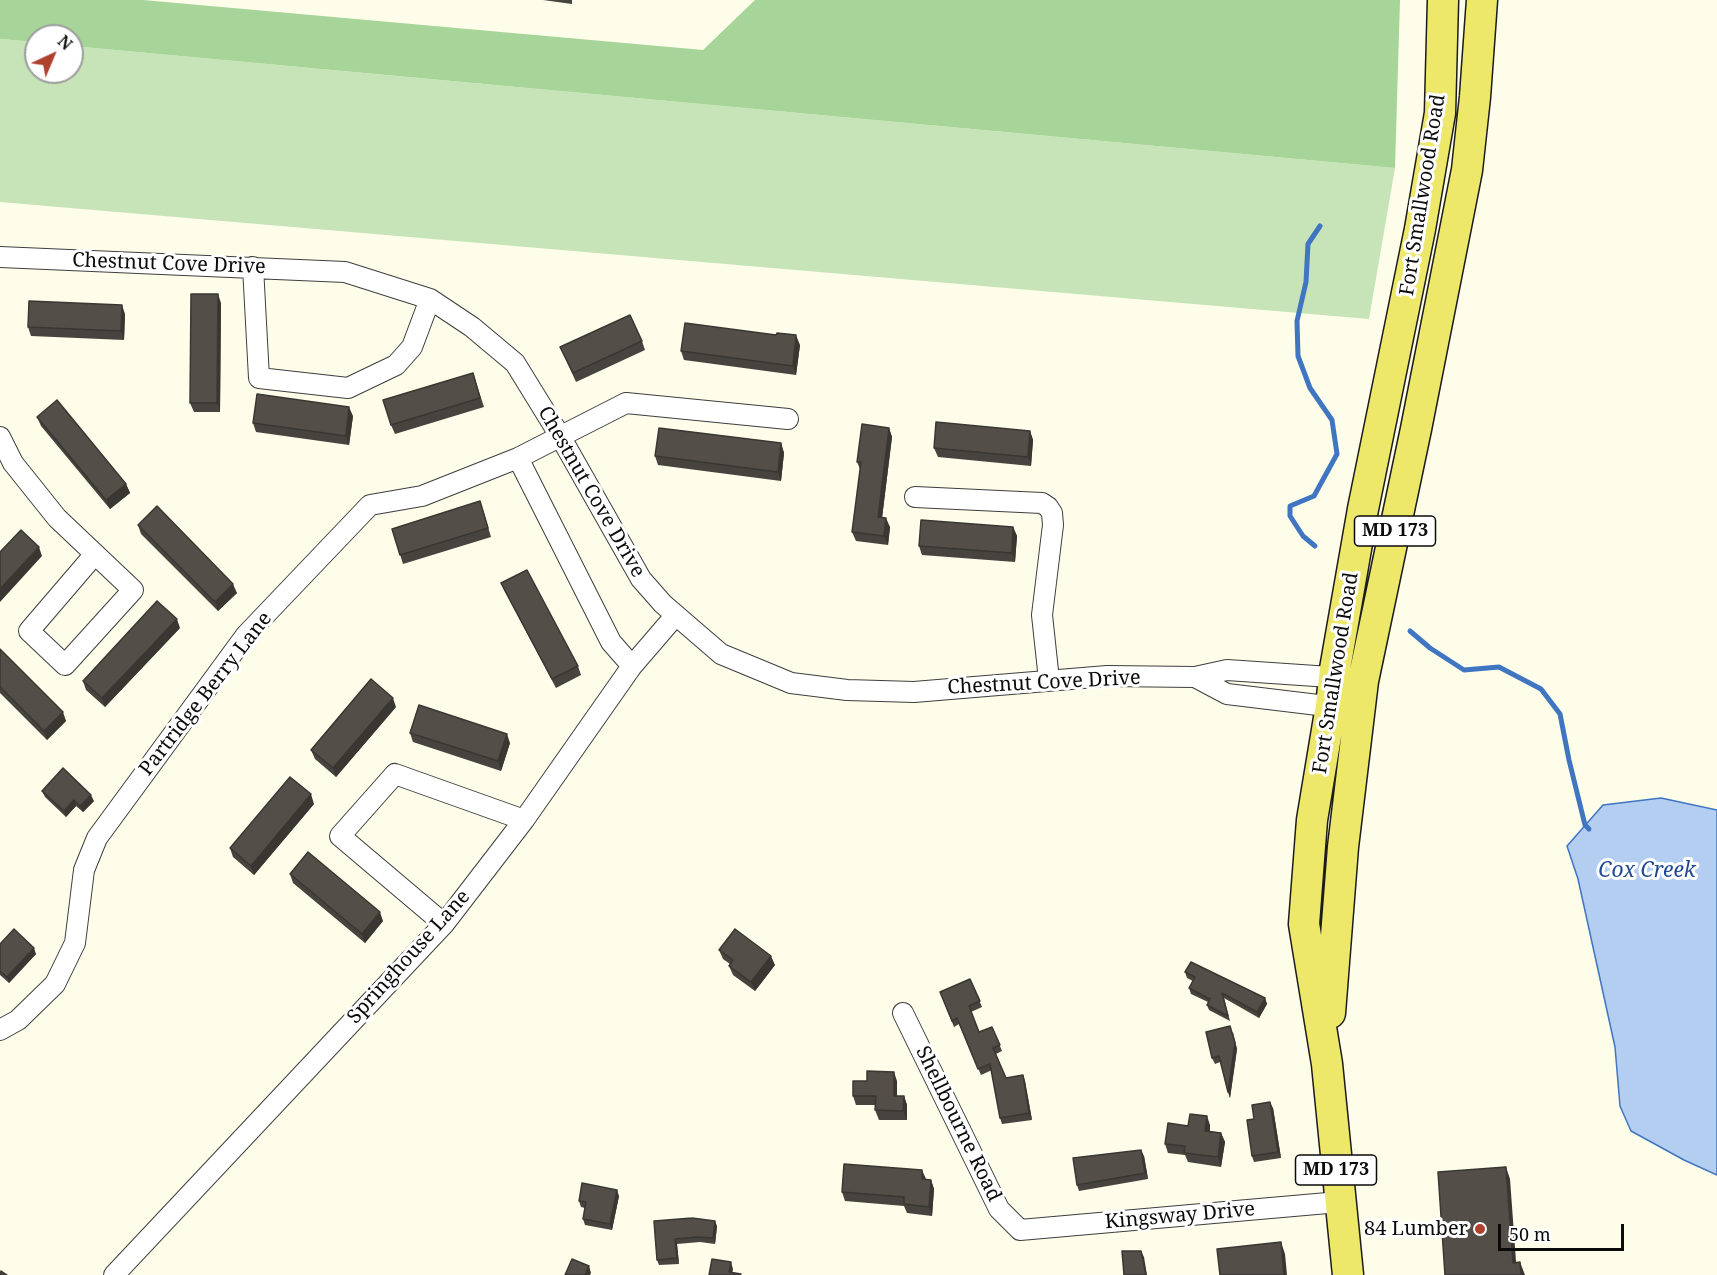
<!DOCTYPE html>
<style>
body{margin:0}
#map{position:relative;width:1717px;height:1275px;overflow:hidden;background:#fdfdea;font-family:"Noto Serif",serif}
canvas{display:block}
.north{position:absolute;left:24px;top:24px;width:60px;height:60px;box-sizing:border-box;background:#fff;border:2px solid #9d9d9d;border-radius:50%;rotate:44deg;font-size:16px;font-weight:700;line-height:24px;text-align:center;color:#0b0b0b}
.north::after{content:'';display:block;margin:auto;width:21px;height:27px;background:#af412f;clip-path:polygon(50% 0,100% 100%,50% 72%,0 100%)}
.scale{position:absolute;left:1498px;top:1224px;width:126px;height:27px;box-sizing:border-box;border:3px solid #0b0b0b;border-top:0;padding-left:8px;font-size:18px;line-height:21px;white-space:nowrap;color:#0b0b0b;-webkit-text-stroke:4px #fff;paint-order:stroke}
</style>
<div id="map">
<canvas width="1717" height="1275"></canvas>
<div class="north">N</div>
<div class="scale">50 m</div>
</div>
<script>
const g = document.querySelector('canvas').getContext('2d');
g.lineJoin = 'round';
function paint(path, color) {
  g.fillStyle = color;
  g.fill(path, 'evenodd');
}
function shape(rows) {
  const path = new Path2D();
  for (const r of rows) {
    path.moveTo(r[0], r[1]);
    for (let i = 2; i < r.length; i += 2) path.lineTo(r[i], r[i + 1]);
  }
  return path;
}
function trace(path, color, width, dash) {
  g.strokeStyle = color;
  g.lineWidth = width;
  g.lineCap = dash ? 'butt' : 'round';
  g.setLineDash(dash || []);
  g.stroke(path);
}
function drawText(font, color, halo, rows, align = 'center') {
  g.font = font + ' "Noto Serif",serif';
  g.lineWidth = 6;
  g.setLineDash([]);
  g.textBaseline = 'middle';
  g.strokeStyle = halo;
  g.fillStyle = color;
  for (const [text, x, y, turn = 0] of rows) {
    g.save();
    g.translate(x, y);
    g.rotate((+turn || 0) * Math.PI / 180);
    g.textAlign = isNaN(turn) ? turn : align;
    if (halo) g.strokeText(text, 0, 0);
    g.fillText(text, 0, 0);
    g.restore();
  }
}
paint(shape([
 [0,39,36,42,36,72,72,72,72,46,1395,168,1369,319,0,202]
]), '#c6e4b7');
paint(shape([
 [0,0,143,0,703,50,755,0,1400,0,1395,168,72,46,72,36,36,36,36,42,0,39]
]), '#a7d498');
const water = shape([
 [1661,798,1717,810,1717,1175,1684,1160,1631,1131,1620,1106,1615,1047,1578,879,1567,846,1603,805,1661,798]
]);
paint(water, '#b3cef1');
trace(water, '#4075c2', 1.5);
trace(shape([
 [1315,546,1303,536,1290,516,1290,506,1314,496,1337,454,1332,420,1310,388,1298,356,1297,321,1306,282,1308,244,1320,226],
 [1410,631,1430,648,1464,670,1499,667,1541,689,1560,714,1569,760,1585,825,1589,829]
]), '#4075c2', 5);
const street = shape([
 [0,257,345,272,430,299,472,327,515,363,560,436,641,579,663,604,721,654,791,683,847,690,914,692,1107,676,1195,677,1227,670,1345,678],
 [253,267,259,378,348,388,396,365,412,347,430,299],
 [0,437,13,463,57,518,133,590,65,665,29,631,95,554],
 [915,497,1042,503,1048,507,1052,513,1053,525,1042,615,1049,680],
 [632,666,611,642,518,458,626,403,788,419],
 [1195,677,1227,694,1343,708],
 [444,924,340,836,395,774,524,820],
 [903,1013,999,1209,1020,1230,1339,1202],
 [0,1030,18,1020,55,984,75,943,84,870,97,838,246,635,370,505,422,496,518,458],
 [114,1275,444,924,524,820,632,666,675,616]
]);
const primary = shape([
 [1330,1013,1343,847,1363,681,1416,429,1467,170,1475,97,1482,0],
 [1348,1275,1327,1064,1304,924,1312,820,1331,706,1335,669,1363,509,1420,229,1440,113,1443,0]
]);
trace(street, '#3e3e3e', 22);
trace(primary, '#1c1c1c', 33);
trace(street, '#fff', 20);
trace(primary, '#ede76a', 30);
paint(shape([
 [543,0,572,0,572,4],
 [221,303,220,412,194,412,190,403],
 [125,314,124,340,31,336,28,327],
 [642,341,645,350,576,382,560,347],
 [800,345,796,375,684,360,681,351],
 [473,373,484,407,395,434,391,425],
 [353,416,349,445,256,432,253,423],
 [37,417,126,484,130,493,110,509,41,426],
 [889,428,892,437,882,518,890,527,888,545,856,541,852,532,860,469,857,462],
 [1030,431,1033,440,1031,466,938,457,934,448],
 [781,443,784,453,781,481,658,465,655,456],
 [483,510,491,537,403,564,392,529],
 [138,525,237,593,218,611,141,534],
 [1013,527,1017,536,1015,562,922,555,919,546],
 [501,583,578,666,581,675,556,688,505,592],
 [180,628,105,707,86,690,83,681],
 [0,649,66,721,47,740,0,693],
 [396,707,336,777,315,759,311,750],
 [410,733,510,743,501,771,413,742],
 [42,791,94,801,83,812,76,806,66,817,45,797],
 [314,804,254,875,233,857,230,848],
 [290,874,383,921,365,943,293,883],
 [0,944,36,954,9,983,0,975],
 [719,950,775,965,755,991,733,975,729,966,730,964,723,959],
 [1185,972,1265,998,1267,1004,1259,1018,1224,998,1230,1021,1209,1010,1207,1005,1208,1002,1191,994,1189,988,1193,981,1187,978],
 [970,979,982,1007,971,1012,979,1032,992,1027,1002,1051,996,1054,1006,1078,1023,1075,1025,1081,1032,1120,1002,1124,1000,1118,992,1070,981,1075,959,1024,954,1027,940,992],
 [1233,1032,1237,1049,1230,1098,1220,1062,1215,1064,1212,1058],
 [897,1081,897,1096,904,1096,907,1105,907,1120,879,1120,875,1110,875,1105,856,1105,853,1096],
 [1273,1108,1281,1158,1254,1162,1252,1156],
 [1210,1125,1210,1131,1221,1133,1225,1142,1221,1167,1188,1162,1185,1155,1168,1153,1165,1144,1188,1126],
 [1144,1156,1148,1179,1079,1191,1077,1185],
 [926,1179,931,1180,934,1189,932,1216,907,1213,904,1206,845,1201,842,1192],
 [619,1196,612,1230,585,1225,583,1219,585,1208,581,1207,579,1201],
 [654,1221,717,1226,715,1244,700,1242,677,1244,679,1264,659,1265,657,1260]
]), '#47433e');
paint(shape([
 [218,294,221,303,220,412,217,403],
 [122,305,125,314,124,340,121,331],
 [796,335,800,345,796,375,793,366],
 [349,407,353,416,349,445,346,436],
 [889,428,892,437,881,526,878,517],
 [1030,431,1033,440,1031,466,1028,457],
 [781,443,784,453,781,481,778,472],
 [126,484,130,493,110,509,106,500],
 [886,518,890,527,888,545,884,536],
 [1013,527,1017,536,1015,562,1012,553],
 [39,547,42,556,0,602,0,589],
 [233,584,237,593,218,611,215,602],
 [177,619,180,628,105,707,102,698],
 [393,698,396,707,336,777,333,768],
 [63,712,66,721,47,740,44,731],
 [507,734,510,743,501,771,498,761],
 [311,794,314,804,254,875,251,866],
 [91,795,94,801,83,812,80,806],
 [74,800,76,806,66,817,64,811],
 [380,912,383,921,365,943,362,934],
 [34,948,36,954,9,983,7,977],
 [771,956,775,965,755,991,751,982],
 [1265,998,1267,1004,1259,1018,1257,1012],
 [1230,1026,1237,1049,1230,1098,1228,1092],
 [894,1072,897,1081,897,1105,894,1096],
 [1023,1075,1025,1081,1032,1120,1029,1113],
 [904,1096,907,1105,907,1120,903,1111],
 [1270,1102,1273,1108,1281,1158,1278,1152],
 [1207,1116,1210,1125,1209,1140,1205,1131],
 [1221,1133,1225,1142,1221,1167,1218,1157],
 [1141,1150,1144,1156,1148,1179,1145,1173],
 [1506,1167,1510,1179,1517,1275,1513,1263],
 [922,1170,926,1179,922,1179],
 [931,1180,934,1189,932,1216,929,1207],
 [617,1190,619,1196,612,1230,610,1224],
 [715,1221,717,1226,715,1244,713,1238],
 [675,1239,677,1244,679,1264,677,1258],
 [1281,1242,1285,1254,1287,1275,1284,1275],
 [1141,1251,1144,1257,1147,1275,1146,1275],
 [731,1262,733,1269,732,1275,729,1272],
 [1520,1262,1525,1275,1521,1275],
 [589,1266,591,1273,590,1275,585,1275]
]), '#3a3732');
const building = shape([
 [191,294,218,294,217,403,190,403,191,294],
 [29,301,122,305,121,331,28,327,29,301],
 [630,315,642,341,573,373,560,347,630,315],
 [685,323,776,335,777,333,796,335,793,366,681,351,685,323],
 [473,373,480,398,391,425,383,400,473,373],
 [257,394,349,407,346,436,253,423,257,394],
 [57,400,126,484,106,500,37,417,57,400],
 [936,422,1030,431,1028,457,934,448,936,422],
 [862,424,889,428,878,517,886,518,884,536,852,532,861,462,857,462,862,424],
 [659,428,781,443,778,472,655,456,659,428],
 [480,501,488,528,400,555,392,529,480,501],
 [157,506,233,584,215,602,138,525,157,506],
 [921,520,1013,527,1012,553,919,546,921,520],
 [21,530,39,547,0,589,0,552,21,530],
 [527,570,578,666,552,679,501,583,527,570],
 [157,601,177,619,102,698,83,681,157,601],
 [0,649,63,712,44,731,0,687,0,649],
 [371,679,393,698,333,768,311,750,371,679],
 [419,705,507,734,498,761,410,733,419,705],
 [63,768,91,795,80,806,74,800,64,811,42,791,63,768],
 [290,777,311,794,251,866,230,848,290,777],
 [308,852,380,912,362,934,290,874,308,852],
 [14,929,34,948,7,977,0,971,0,944,14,929],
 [735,929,771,956,751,982,729,966,733,960,719,950,735,929],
 [1191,962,1265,998,1257,1012,1222,993,1228,1016,1207,1005,1210,999,1189,988,1195,977,1185,972,1191,962],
 [970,979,980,1001,969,1006,979,1032,992,1027,1000,1045,993,1048,1006,1078,1023,1075,1029,1113,1000,1118,990,1064,978,1069,957,1018,952,1021,940,992,970,979],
 [1230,1026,1235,1043,1228,1092,1219,1056,1212,1058,1206,1032,1230,1026],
 [867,1071,894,1072,894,1096,904,1096,903,1111,875,1110,876,1096,853,1096,853,1081,867,1081,867,1071],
 [1270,1102,1278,1152,1252,1156,1247,1120,1254,1119,1252,1105,1270,1102],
 [1190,1114,1207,1116,1205,1131,1221,1133,1218,1157,1184,1153,1185,1146,1165,1144,1168,1123,1188,1126,1190,1114],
 [1141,1150,1145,1173,1077,1185,1073,1158,1141,1150],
 [844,1164,922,1170,922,1179,931,1180,929,1207,904,1204,904,1197,842,1192,844,1164],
 [1506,1167,1513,1263,1520,1262,1521,1275,1445,1275,1438,1172,1506,1167],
 [582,1183,617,1190,610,1224,583,1219,586,1202,579,1201,582,1183],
 [692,1218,715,1221,713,1238,698,1237,675,1239,677,1258,657,1260,654,1221,692,1218],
 [1281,1242,1284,1275,1220,1275,1217,1249,1281,1242],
 [1122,1251,1141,1251,1146,1275,1124,1275,1122,1251],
 [572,1259,589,1266,585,1275,565,1275,572,1259],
 [712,1259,731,1262,729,1272,741,1274,740,1275,709,1275,712,1259],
 [1,1271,7,1275,0,1275,1,1271]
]);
paint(building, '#534e48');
trace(building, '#3a3732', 1.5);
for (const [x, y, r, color] of [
 [1480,1229,6,"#af412f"]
]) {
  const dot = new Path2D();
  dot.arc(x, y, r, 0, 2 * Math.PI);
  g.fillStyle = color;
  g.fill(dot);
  trace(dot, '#fff', 2);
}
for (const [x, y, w] of [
 [1395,531,81],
 [1336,1170,81]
]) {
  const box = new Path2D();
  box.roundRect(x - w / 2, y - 15, w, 30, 4.5);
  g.fillStyle = '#fff';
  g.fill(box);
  trace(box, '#0b0b0b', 1.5);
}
drawText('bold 18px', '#0b0b0b', null, [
 ["MD 173",1395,531],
 ["MD 173",1336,1170]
]);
drawText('20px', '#0b0b0b', '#fff', [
 ["Fort Smallwood Road",1423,195,-81],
 ["Chestnut Cove Drive",169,264,2],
 ["Chestnut Cove Drive",591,492,60],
 ["Fort Smallwood Road",1336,673,-81],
 ["Chestnut Cove Drive",1044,683,-3],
 ["Partridge Berry Lane",206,694,-52],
 ["Springhouse Lane",409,957,-48],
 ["Shellbourne Road",958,1124,64],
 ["Kingsway Drive",1180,1216,-5]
]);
drawText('20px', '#0b0b0b', '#fff', [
 ["84 Lumber",1468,1229]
], 'right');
drawText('italic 21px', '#1f4a92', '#fff', [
 ["Cox Creek",1647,871]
]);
</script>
